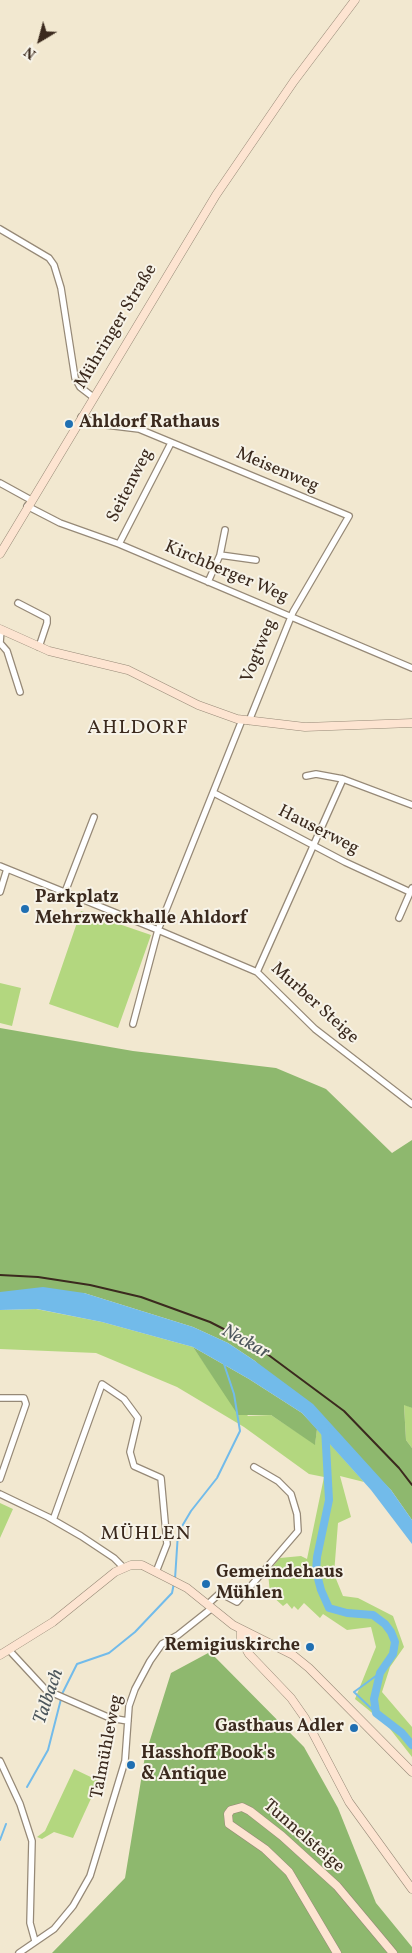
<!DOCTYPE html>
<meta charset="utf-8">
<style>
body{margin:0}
#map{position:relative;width:412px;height:1953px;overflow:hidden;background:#f2e8d0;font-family:Vollkorn,serif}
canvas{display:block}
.north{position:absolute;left:15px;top:15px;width:50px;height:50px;-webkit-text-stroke:4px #f7f3e8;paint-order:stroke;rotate:217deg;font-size:14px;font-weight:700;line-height:20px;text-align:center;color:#3b2a1e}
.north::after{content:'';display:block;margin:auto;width:18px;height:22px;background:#3b2a1e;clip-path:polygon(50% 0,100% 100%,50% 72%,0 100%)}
</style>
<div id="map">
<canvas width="412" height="1953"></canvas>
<div class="north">N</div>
</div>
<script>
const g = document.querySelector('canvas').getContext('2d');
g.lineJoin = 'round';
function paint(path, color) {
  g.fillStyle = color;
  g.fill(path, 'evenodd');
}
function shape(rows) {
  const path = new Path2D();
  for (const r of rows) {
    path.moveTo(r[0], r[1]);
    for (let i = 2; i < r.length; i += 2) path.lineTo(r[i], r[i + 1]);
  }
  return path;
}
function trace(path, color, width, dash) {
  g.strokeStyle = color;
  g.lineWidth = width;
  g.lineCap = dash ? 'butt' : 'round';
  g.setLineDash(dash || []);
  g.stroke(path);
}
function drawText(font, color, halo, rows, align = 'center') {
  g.font = font + ' Vollkorn,serif';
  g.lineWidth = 4;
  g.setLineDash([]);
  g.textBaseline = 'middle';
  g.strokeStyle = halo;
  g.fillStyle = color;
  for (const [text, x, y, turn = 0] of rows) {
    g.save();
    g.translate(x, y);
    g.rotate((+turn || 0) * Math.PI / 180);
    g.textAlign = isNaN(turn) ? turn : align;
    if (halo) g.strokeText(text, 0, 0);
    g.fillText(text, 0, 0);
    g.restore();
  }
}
paint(shape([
 [81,911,151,935,118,1028,49,1004],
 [0,983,21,988,12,1026,0,1023],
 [36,1309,102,1322,193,1347,213,1376,248,1416,271,1415,315,1444,317,1429,364,1482,340,1476,351,1517,338,1523,334,1574,343,1596,358,1598,393,1616,404,1647,390,1667,382,1692,412,1727,412,1757,387,1725,355,1699,376,1647,371,1627,347,1630,323,1614,320,1618,304,1603,298,1610,294,1606,292,1609,287,1603,283,1606,270,1594,268,1572,280,1558,301,1556,307,1559,324,1477,309,1474,244,1427,177,1387,96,1353,0,1349,0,1310],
 [404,1404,412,1408,412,1448,406,1440],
 [0,1503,13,1509,0,1538],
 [74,1769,99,1781,73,1838,54,1832,42,1839,37,1837,45,1831]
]), '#b3d77f');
paint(shape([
 [0,1028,133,1051,276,1068,326,1089,392,1153,412,1140,412,1408,404,1405,406,1440,412,1448,412,1520,391,1490,255,1361,228,1343,193,1327,84,1293,0,1292],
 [193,1347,249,1379,302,1413,317,1429,315,1445,271,1415,238,1415],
 [210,1652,304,1747,338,1808,376,1903,412,1947,412,1953,52,1953,125,1878,145,1756,171,1673]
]), '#8eb86e');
paint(shape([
 [43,1287,84,1293,193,1327,228,1343,255,1361,313,1404,391,1490,412,1520,412,1544,371,1490,302,1413,249,1379,193,1347,102,1322,37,1309,0,1310,0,1292]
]), '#72bbea');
trace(shape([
 [175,1579,178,1533,191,1511,217,1478,240,1431,234,1394,224,1364],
 [62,1694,77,1664,109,1653,135,1632,172,1593,174,1583],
 [376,1713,354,1692,380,1673],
 [27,1787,48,1750,61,1699],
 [0,1840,6,1824]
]), '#72bbea', 2);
trace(shape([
 [325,1428,329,1500,317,1557,316,1571,321,1590,329,1608,347,1613,373,1615,385,1624,391,1632,395,1642,393,1654,380,1673,374,1699,376,1713,402,1733,412,1745]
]), '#72bbea', 8);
const street = shape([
 [0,229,49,258,54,265,61,288,75,378,80,387,93,397],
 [81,417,98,424,139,429,349,516,293,612,249,721],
 [0,483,31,500],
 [27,506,60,523,119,544,412,668],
 [119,544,171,443],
 [220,555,256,560],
 [208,582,220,555,225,530],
 [18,603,47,618,47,623,39,647],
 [1,630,0,643,7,651,20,692],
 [306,776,316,774,343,779,412,805],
 [214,793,345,862,410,892],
 [0,866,158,930,257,972,315,1029,412,1104],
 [0,892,7,869],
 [65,892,94,817],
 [399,918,412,888],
 [257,972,343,779],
 [133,1024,158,930,242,720],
 [0,1398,24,1398,26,1404,0,1479],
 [0,1494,48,1517,81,1536,114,1558,124,1568],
 [53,1520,102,1384,124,1399,138,1418,130,1452,134,1466,161,1478,167,1544,156,1572],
 [208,1604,220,1593,237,1602,298,1531,297,1514,291,1494,278,1481,254,1467],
 [9,1650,46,1690,110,1718,128,1721],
 [0,1761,20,1804,32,1841,30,1923,35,1941],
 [19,1953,54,1929,73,1906,90,1876,125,1761,129,1706,135,1689,150,1661,162,1644,178,1635,212,1608]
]);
const secondary = shape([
 [0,554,216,195,294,81,355,0],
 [0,629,49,651,128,670,198,705,237,719,305,727,412,723],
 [241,1630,241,1640,249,1654,291,1698,305,1718,349,1802,412,1889],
 [0,1655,53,1622,115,1572,131,1565,142,1565,187,1588,233,1625,293,1655,309,1668,412,1772],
 [337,1953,289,1872,265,1849,229,1824,228,1814,231,1810,242,1807,250,1811,282,1836,337,1886,393,1953]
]);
trace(street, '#968977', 8);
trace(secondary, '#968977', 9);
trace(street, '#fff', 5.5);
trace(secondary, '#fde4d1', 8);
trace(shape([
 [0,1275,38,1277,90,1285,141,1297,210,1322,255,1345,344,1411,399,1468,412,1485]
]), '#3b2a1e', 2);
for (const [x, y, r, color] of [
 [69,424,5,"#1f6fb2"],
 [25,909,5,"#1f6fb2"],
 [206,1584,5,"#1f6fb2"],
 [310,1647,5,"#1f6fb2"],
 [354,1728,5,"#1f6fb2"],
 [131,1765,5,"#1f6fb2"]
]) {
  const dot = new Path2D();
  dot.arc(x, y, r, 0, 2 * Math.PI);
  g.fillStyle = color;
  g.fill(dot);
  trace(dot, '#f7f3e8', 2);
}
drawText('18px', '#3b2a1e', '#f7f3e8', [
 ["Mühringer Straße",117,327,-59],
 ["Meisenweg",277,471,23],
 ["Seitenweg",131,486,-63],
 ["Kirchberger Weg",226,573,23],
 ["Vogtweg",260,651,-68],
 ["Hauserweg",318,831,27],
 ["Murber Steige",314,1004,42],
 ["Talmühleweg",108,1747,-79],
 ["Tunnelsteige",303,1837,41]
]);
drawText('bold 18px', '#3b2a1e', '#f7f3e8', [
 ["Ahldorf Rathaus",79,424],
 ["Parkplatz",35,899],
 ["Mehrzweckhalle Ahldorf",35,920],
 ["Gemeindehaus",216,1574],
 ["Mühlen",216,1595],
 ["Remigiuskirche",300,1647,"right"],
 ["Gasthaus Adler",344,1728,"right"],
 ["Hasshoff Book's",141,1755],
 ["& Antique",141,1776]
], 'left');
drawText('italic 19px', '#4c565b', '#f7f3e8', [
 ["Neckar",245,1343,29],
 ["Talbach",50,1697,-71]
]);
g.letterSpacing = '1px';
drawText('20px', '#3b2a1e', '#f7f3e8', [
 ["AHLDORF",138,729],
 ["MÜHLEN",146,1535]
]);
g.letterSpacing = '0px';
</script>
